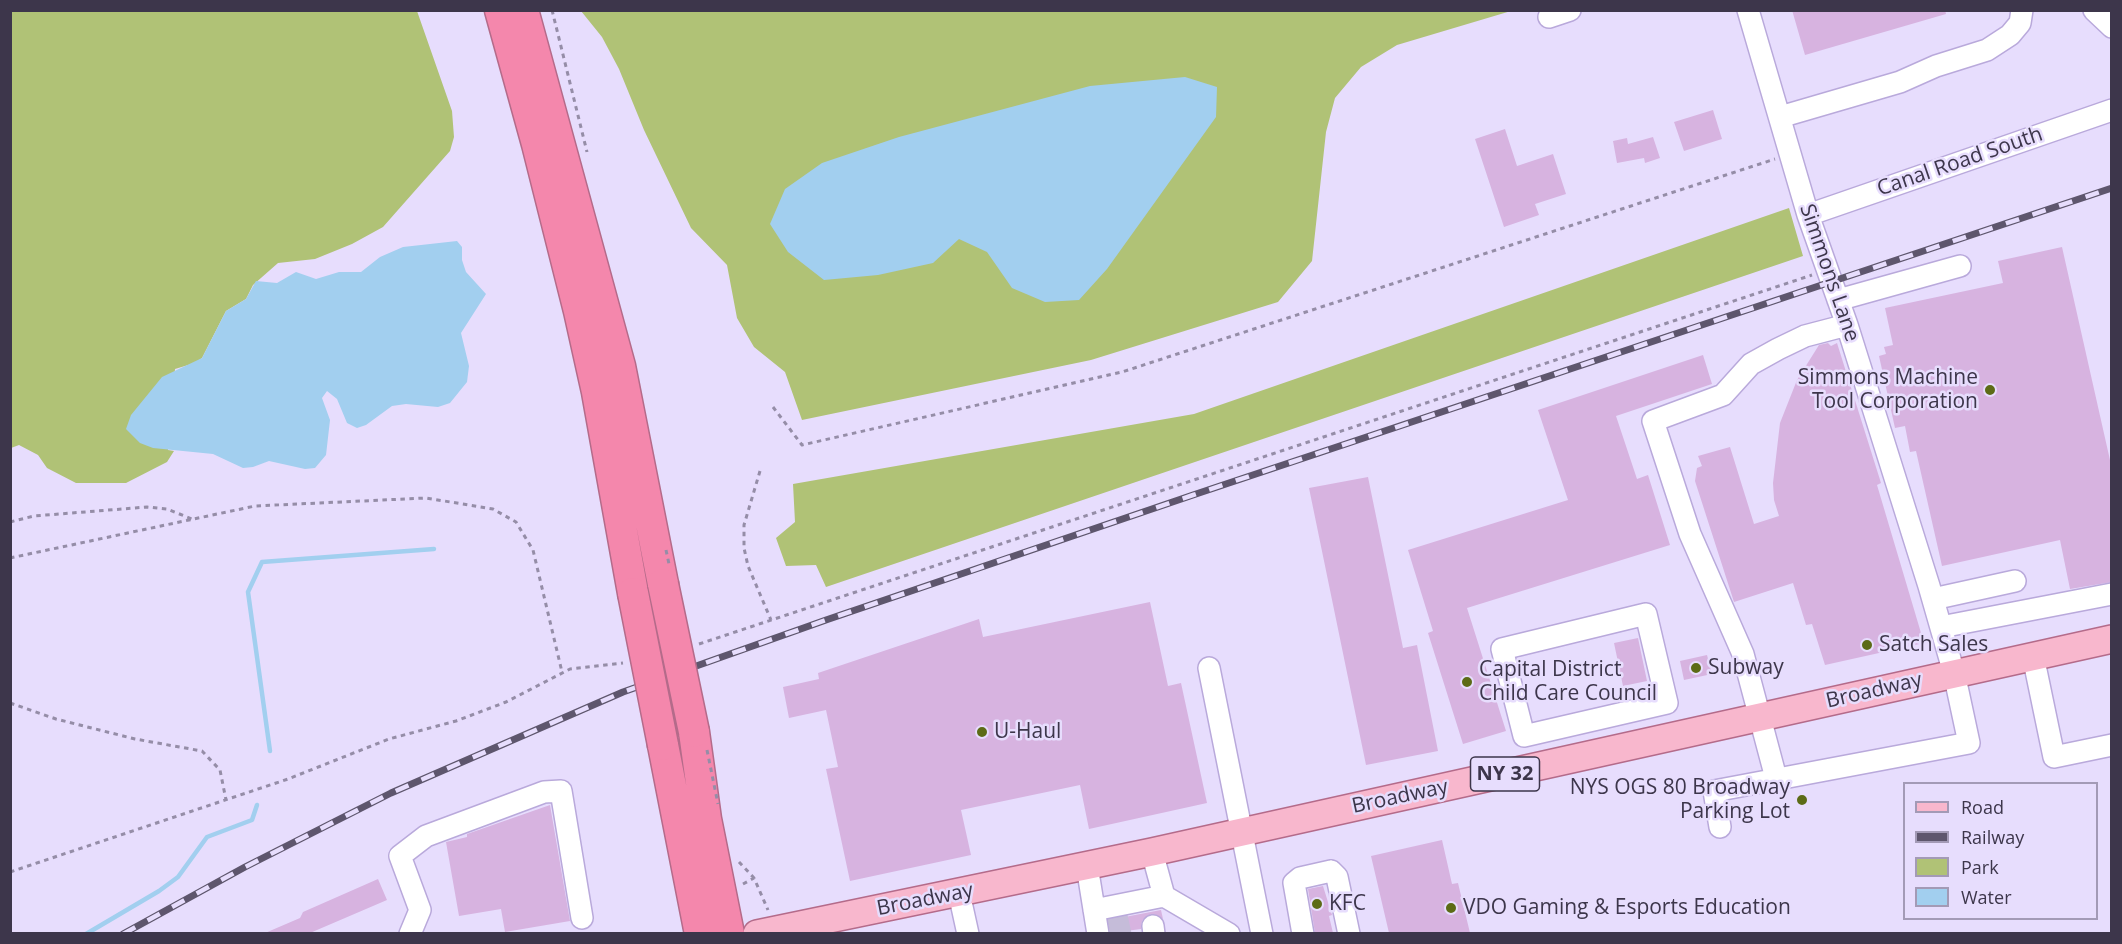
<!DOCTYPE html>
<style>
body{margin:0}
#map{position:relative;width:2122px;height:944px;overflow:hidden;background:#e7ddfd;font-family:"Open Sans",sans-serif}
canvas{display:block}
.frame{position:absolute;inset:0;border:12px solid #3d364b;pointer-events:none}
.legend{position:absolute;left:1903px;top:782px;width:195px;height:138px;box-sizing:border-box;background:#e7ddfd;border:2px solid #a39ab6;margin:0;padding:8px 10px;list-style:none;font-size:18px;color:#3d364b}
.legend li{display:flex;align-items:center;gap:12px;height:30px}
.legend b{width:30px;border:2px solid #a39ab6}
</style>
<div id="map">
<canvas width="2122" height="944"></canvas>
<div class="frame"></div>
<ul class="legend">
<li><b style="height:8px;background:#f8b7cd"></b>Road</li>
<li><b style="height:8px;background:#5e566d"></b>Railway</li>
<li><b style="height:16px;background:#b0c276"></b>Park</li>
<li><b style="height:16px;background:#a2cfef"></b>Water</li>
</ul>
</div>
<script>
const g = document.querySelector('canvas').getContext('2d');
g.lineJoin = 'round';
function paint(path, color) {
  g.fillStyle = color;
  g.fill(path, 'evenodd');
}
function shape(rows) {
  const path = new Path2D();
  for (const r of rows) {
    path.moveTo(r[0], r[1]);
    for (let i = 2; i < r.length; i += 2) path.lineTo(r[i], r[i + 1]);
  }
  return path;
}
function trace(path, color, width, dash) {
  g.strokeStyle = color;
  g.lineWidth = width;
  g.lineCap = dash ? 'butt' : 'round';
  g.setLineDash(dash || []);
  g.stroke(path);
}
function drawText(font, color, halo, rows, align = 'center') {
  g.font = font + ' "Open Sans",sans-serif';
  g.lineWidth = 5;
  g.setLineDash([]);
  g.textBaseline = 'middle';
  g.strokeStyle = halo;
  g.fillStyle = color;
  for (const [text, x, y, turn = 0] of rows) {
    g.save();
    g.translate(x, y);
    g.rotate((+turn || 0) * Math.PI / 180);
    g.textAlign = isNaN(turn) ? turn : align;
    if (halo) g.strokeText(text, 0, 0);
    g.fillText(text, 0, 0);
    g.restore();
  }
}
paint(shape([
 [11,11,417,11,452,111,454,137,450,151,383,227,352,244,315,259,278,263,253,285,246,299,226,311,202,358,195,363,175,369,168,450,174,451,167,462,126,483,76,483,47,468,38,455,19,445,11,448],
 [581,11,1511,11,1397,45,1361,67,1335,98,1326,132,1312,261,1278,302,1091,360,802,420,785,372,754,347,737,318,727,265,691,228,644,130,619,69,602,37],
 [1789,208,1803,256,826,587,816,565,786,566,776,538,795,522,793,484,1194,414]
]), '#b0c276');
paint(shape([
 [1185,77,1217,87,1216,117,1107,269,1079,300,1045,302,1012,288,987,252,959,239,933,263,878,275,824,280,788,252,770,224,785,189,822,163,899,137,1090,86],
 [457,241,462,247,462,260,466,272,486,294,461,333,469,366,467,382,450,403,438,407,406,404,392,406,366,425,357,428,347,423,337,399,327,391,322,398,330,420,326,455,315,468,305,469,269,461,253,467,243,468,213,454,153,448,140,443,126,429,131,415,162,377,202,358,226,311,246,299,256,281,277,283,296,272,316,279,339,272,361,272,380,257,403,247]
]), '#a2cfef');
trace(shape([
 [270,751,248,592,262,562,434,549],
 [86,934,159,891,178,877,207,837,252,820,257,805]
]), '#a2cfef', 4.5);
paint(shape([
 [1792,10,1945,10,1946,14,1805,55],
 [1713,110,1722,139,1684,151,1674,122],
 [1505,129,1517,166,1553,154,1566,194,1535,204,1539,215,1504,227,1475,139],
 [1653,137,1660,158,1645,163,1644,158,1617,163,1613,141,1627,138,1628,144],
 [2062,247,2112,469,2112,582,2070,589,2060,540,1942,566,1916,451,1910,452,1905,426,1895,428,1879,356,1886,354,1884,347,1893,345,1885,308,2003,283,1998,261],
 [1828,343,1831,346,1837,343,1881,483,1877,485,1924,643,1825,665,1812,624,1806,625,1793,583,1734,602,1695,481,1697,468,1702,466,1698,456,1730,447,1754,524,1779,516,1774,500,1773,483,1780,423,1797,380,1819,345],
 [1703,355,1712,384,1616,416,1637,479,1648,475,1670,545,1467,608,1506,731,1463,744,1428,633,1433,631,1408,550,1568,500,1538,410],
 [1368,477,1403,648,1417,645,1438,751,1366,765,1309,488],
 [1150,602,1168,686,1181,683,1207,803,1089,829,1080,785,961,810,971,855,850,881,826,769,838,767,826,710,789,718,783,687,819,679,818,673,979,619,983,637],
 [1638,638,1647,681,1623,686,1614,643],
 [1707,655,1712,674,1684,680,1680,661],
 [550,805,570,921,505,932,501,909,459,916,446,842,467,837,467,834],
 [1442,840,1452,884,1458,883,1470,933,1389,933,1371,856],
 [378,879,387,900,310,933,265,933,300,918,303,912],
 [1323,886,1332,915,1329,916,1333,933,1315,933,1308,889],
 [1161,910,1163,919,1151,914,1142,921,1141,929,1111,933,1109,920]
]), '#d7b3e0');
trace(shape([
 [1117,916,1121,934]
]), '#c5bcd9', 21, [21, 10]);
const minor = shape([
 [2094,10,2112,27],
 [1549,17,1570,10],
 [1780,117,1900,82,1936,66,1987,50,2010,35,2020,23,2022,10],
 [1808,215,2112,110],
 [1838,300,1960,266],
 [1933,599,2015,581],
 [1646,614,1667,703,1524,736,1502,649,1646,614],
 [1941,627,2112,594],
 [2033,656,2054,757,2112,745],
 [1209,668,1262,934],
 [1776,778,1743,654,1690,534,1653,421,1723,395,1751,364,1778,349,1805,336,1847,325],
 [1720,827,1714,791,1969,743,1954,673,1929,586,1847,325,1808,215,1748,10],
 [1152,852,1164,896],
 [1087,866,1098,934],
 [1331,871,1337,877,1349,934],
 [959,893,968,934],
 [1094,910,1164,896,1229,934],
 [1153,926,1154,934],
 [410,934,420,910,400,856,426,836,544,792,561,791,582,918],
 [1303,934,1294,883,1300,878,1331,871]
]);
const major = shape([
 [757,934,1152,852,2112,639]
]);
const highway = shape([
 [500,10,537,144,579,311,597,392,633,593],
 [523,10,620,366,663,584],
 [694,732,706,819,729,934],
 [663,745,700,934]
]);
trace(minor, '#b9a9db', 24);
trace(major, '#b46b8a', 30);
trace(highway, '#b46b8a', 33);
trace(shape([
 [552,10,587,152],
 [773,407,802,445,1122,372,1775,159],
 [760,471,744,525,744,548,748,566,771,620],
 [10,522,34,516,147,507,167,509,192,519],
 [10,558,255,506,426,498,493,509,516,522,533,550,562,672],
 [699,644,1812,275],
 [10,703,56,719,135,739,202,751,220,770,226,800],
 [739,862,754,878],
 [10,872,288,779,389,739,456,721,506,702,570,669,623,663],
 [743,884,754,878,768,910]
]), '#958da7', 3, [4.5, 4.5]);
trace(minor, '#fff', 21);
trace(major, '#f8b7cd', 27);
trace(highway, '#f487ac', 30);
const rail = shape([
 [123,934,245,867,391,793,623,692,826,620,1193,495,2112,188]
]);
trace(rail, '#5e566d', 7);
trace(rail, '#e7ddfd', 4.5, [14]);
const highwayBridge = shape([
 [663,584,694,732],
 [633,593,663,745]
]);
trace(highwayBridge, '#b46b8a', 33, []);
trace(shape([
 [666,550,669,564],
 [707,750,718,804]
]), '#958da7', 3, [4.5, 4.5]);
trace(highwayBridge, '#f487ac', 30);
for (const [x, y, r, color] of [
 [1990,390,6,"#5c6b16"],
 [1867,645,6,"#5c6b16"],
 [1696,668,6,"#5c6b16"],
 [1467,682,6,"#5c6b16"],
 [982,732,6,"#5c6b16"],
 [1802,800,6,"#5c6b16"],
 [1317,904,6,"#5c6b16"],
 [1451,908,6,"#5c6b16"]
]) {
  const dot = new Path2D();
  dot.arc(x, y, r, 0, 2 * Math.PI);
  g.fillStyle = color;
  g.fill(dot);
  trace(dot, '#e7ddfd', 2);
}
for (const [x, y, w] of [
 [1505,774,69]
]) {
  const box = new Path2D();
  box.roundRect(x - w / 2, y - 17, w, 34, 4.5);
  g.fillStyle = '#e7ddfd';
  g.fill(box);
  trace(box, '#3d364b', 1.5);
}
drawText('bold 20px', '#3d364b', null, [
 ["NY 32",1505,774]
]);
drawText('21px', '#3d364b', '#e7ddfd', [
 ["Canal Road South",1960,162,-19],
 ["Simmons Lane",1829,273,71],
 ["Broadway",1874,691,-13],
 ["Broadway",1400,797,-12],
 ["Broadway",925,900,-11]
]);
drawText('21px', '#3d364b', '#e7ddfd', [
 ["Simmons Machine",1978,378,"right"],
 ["Tool Corporation",1978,402,"right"],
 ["Satch Sales",1879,645],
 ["Subway",1708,668],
 ["Capital District",1479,670],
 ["Child Care Council",1479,694],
 ["U-Haul",994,732],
 ["NYS OGS 80 Broadway",1790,788,"right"],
 ["Parking Lot",1790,812,"right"],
 ["KFC",1329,904],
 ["VDO Gaming & Esports Education",1463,908]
], 'left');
</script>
